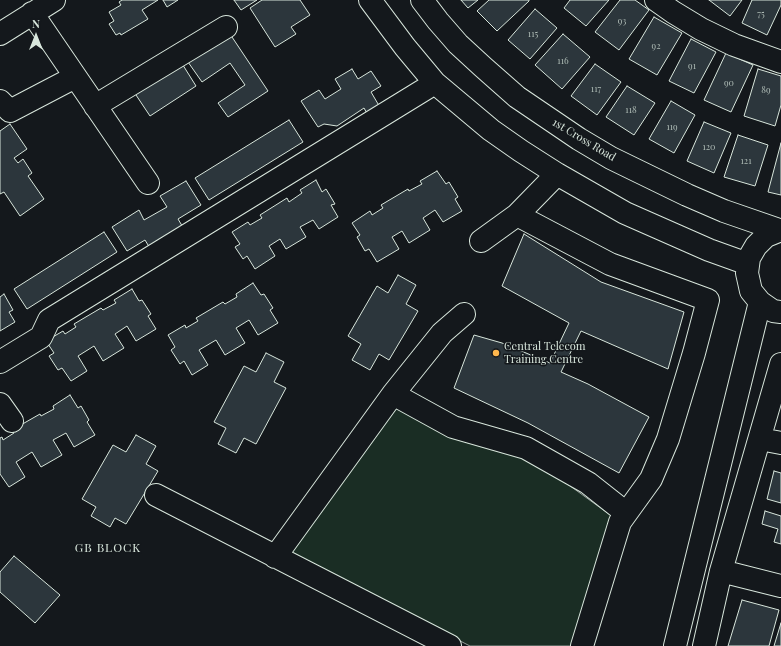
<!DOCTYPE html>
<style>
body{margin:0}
#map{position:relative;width:781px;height:646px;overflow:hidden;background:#14181c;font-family:"Playfair Display",serif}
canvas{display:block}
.north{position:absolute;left:16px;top:16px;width:40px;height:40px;-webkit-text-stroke:3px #14181c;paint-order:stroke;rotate:0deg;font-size:11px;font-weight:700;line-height:16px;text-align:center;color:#d8e6dc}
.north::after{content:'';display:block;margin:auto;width:14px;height:18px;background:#d8e6dc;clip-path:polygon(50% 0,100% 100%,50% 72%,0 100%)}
</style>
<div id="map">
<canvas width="781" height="646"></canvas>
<div class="north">N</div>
</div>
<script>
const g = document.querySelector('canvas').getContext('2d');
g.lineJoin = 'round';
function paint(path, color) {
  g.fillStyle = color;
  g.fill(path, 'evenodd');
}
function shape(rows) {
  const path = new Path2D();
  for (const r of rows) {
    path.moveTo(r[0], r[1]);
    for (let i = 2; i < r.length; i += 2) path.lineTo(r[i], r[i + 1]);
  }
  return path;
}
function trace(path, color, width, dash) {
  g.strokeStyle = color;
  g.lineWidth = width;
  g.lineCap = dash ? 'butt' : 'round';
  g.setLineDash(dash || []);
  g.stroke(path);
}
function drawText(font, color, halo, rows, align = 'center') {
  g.font = font + ' "Playfair Display",serif';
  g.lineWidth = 3;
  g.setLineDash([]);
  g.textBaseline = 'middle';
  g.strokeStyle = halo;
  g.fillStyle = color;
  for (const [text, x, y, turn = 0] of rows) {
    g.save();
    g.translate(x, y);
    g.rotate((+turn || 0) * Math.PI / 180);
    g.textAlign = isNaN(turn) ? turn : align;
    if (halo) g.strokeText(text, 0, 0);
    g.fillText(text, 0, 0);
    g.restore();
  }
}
const green = shape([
 [396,402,526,454,613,517,575,646,470,646,289,553,396,402]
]);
paint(green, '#1a2d24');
trace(green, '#939e99', 1);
const building = shape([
 [122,0,158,0,142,10,148,19,121,35,120,33,116,35,109,24,114,21,109,12,121,5,119,2,122,0],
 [163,0,178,0,167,7,163,0],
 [234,0,257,0,241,10,234,0],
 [262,0,300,0,310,15,291,27,296,34,275,47,250,8,262,0],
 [461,0,478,0,468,8,461,0],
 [489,0,529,0,529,1,497,31,477,11,489,0],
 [570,0,609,0,586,26,564,8,570,0],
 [620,0,635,0,649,10,619,50,595,32,620,0],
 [709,0,742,0,730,16,709,0],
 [752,0,781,0,781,5,767,35,742,23,752,0],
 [535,9,557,28,530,59,508,40,535,9],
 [654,17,682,33,657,75,629,59,654,17],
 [230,34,268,91,228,117,218,103,245,85,230,63,202,82,188,62,230,34],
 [563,34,590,57,562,89,535,65,563,34],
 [691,39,716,52,694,93,669,81,691,39],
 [726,53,753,65,731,112,704,100,726,53],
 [181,62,196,86,150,116,134,92,181,62],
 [595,64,621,82,597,115,571,96,595,64],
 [352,69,358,79,371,71,381,86,371,92,381,109,369,117,364,108,337,126,324,124,318,127,301,101,319,90,325,99,341,89,335,79,352,69],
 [758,69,781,76,781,105,775,126,744,116,758,69],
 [627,86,655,103,634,135,606,117,627,86],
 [671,101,695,115,674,153,649,139,671,101],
 [289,120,303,142,209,200,195,178,289,120],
 [704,122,731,133,714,173,687,161,704,122],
 [10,124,27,149,14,158,18,163,23,159,32,173,28,176,44,199,20,216,4,192,0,194,0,131,10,124],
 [738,135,768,145,755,186,724,177,738,135],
 [781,143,781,195,768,192,781,143],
 [437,171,446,184,449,182,458,197,455,199,462,211,443,222,435,210,423,218,430,230,409,243,402,231,392,237,399,249,377,262,369,249,365,251,357,237,360,235,352,223,370,211,372,215,383,208,381,205,408,189,409,191,422,184,420,181,437,171],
 [316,180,322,192,326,189,335,204,331,205,338,217,319,229,313,220,300,227,306,237,286,249,280,239,269,246,275,256,255,269,247,256,243,259,235,247,240,244,232,232,248,222,250,225,262,218,260,215,287,198,289,202,302,193,300,190,316,180],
 [186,181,201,205,178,219,184,229,151,250,145,240,127,251,112,227,139,210,144,220,167,207,160,196,186,181],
 [104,232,117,252,27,309,14,289,104,232],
 [524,234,601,282,684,312,668,369,581,331,561,372,588,384,649,417,619,473,528,423,454,388,474,335,502,343,550,363,569,323,502,286,524,234],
 [398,275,416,285,406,304,418,311,389,360,379,354,370,370,352,360,361,344,348,336,377,286,388,293,398,275],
 [253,283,261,295,264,294,273,308,270,310,278,323,258,335,249,320,236,328,245,343,225,355,216,340,199,350,208,365,192,375,184,361,180,364,171,350,175,347,168,335,185,325,186,328,198,321,196,318,223,302,225,304,237,297,236,294,253,283],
 [132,289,139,301,142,300,151,314,148,316,156,329,136,341,127,326,115,334,124,348,103,361,94,346,78,356,87,371,71,381,62,368,58,370,49,356,54,353,46,341,63,331,65,334,76,327,74,324,101,308,103,310,116,303,114,300,132,289],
 [4,294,13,310,9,312,15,322,0,331,0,297,4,294],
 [266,353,284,362,274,382,286,388,256,444,244,438,236,453,218,444,226,428,214,422,244,366,256,372,266,353],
 [70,395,78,408,81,406,89,420,87,422,95,435,74,447,66,433,53,440,62,455,41,467,32,452,16,462,25,477,9,487,0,474,0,438,2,437,3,440,14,433,12,430,40,414,41,416,54,409,53,406,70,395],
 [136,435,156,446,146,464,158,471,126,524,115,518,110,527,91,516,96,507,82,499,113,445,126,452,136,435],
 [774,471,781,473,781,503,767,499,774,471],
 [765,511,781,516,781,544,774,542,778,529,762,524,765,511],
 [14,556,60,595,35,623,0,592,0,572,14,556],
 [742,600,779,610,769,646,728,646,742,600],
 [781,623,781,646,774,646,781,623]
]);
paint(building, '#2c363c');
trace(building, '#d8e6dc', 1);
const minor = shape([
 [370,0,405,47,435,83,491,130,521,151,557,174,625,213,709,250,748,264],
 [422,0,438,21,458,44,483,67,517,97,579,139,611,158,687,195,724,211,779,230],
 [656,0,673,12,701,29,734,45,781,62],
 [32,13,148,183],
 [0,34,54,0],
 [0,101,10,111,75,77],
 [95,106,226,27],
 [517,215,610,264,708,300,694,353,668,439,651,479,620,522,582,646],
 [781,230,766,236,756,246,749,258,747,273,751,291,760,302,773,311,781,312],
 [481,241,517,215,557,174],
 [0,362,41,337,49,320,435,83],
 [393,394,453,427,526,448,588,483,626,513],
 [0,404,12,421],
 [760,439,781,443],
 [156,495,450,646],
 [275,557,393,394,442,333,464,314],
 [721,571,781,586],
 [675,646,760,302],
 [704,646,721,571,781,364]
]);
trace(minor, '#d8e6dc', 24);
trace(minor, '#14181c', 22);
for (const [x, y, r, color] of [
 [496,353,4,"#ffb74d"]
]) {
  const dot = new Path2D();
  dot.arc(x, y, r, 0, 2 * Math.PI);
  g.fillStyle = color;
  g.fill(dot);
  trace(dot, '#14181c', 1.5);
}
drawText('9px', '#adbab4', null, [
 ["75",761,14],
 ["93",622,21],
 ["115",533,34],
 ["92",656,46],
 ["116",563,61],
 ["91",692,66],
 ["90",729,83],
 ["117",596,89],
 ["89",766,90],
 ["118",631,110],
 ["119",672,127],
 ["120",709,147],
 ["121",746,161]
]);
drawText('11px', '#d8e6dc', '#14181c', [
 ["1st Cross Road",584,140,31]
]);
drawText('11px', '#d8e6dc', '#14181c', [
 ["Central Telecom",504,347],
 ["Training Centre",504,360]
], 'left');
g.letterSpacing = '1px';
drawText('12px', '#d8e6dc', '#14181c', [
 ["GB BLOCK",108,548]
]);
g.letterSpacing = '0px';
</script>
